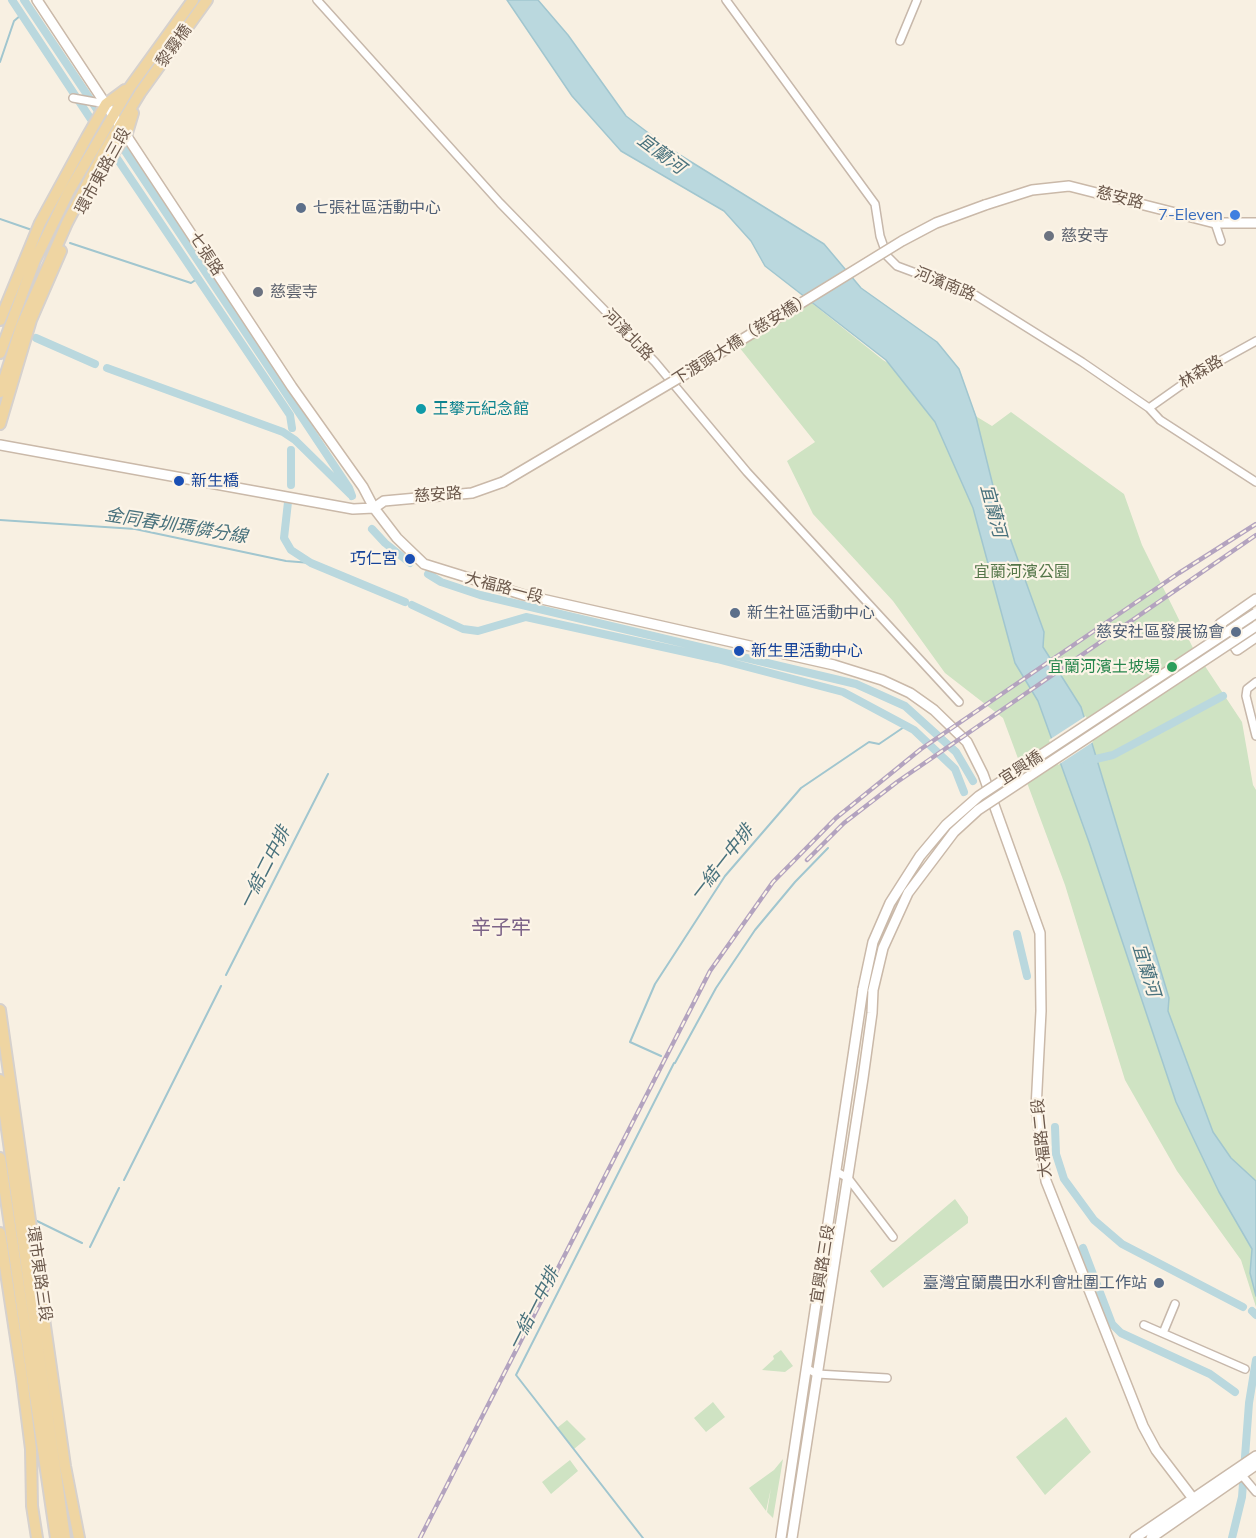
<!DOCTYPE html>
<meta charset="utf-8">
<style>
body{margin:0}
canvas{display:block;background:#f8f0e2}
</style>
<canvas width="1256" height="1538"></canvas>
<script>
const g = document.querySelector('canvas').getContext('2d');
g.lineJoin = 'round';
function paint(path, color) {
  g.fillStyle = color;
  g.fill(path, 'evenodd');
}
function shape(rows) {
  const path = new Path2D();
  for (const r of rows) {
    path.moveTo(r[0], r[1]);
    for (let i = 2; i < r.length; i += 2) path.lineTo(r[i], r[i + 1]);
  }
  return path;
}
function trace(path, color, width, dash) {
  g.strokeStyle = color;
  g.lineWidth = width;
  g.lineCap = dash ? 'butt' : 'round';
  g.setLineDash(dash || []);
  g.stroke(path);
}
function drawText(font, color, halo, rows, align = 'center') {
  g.font = font + ' Mulish,"Noto Sans TC",sans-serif';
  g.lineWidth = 4.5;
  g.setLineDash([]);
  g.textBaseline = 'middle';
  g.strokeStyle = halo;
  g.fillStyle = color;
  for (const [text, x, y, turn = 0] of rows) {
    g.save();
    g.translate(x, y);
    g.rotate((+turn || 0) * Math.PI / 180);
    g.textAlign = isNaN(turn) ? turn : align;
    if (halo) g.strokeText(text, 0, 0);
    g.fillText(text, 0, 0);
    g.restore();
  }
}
paint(shape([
 [808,300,883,360,992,426,1011,412,1124,494,1142,545,1193,648,1242,722,1253,785,1256,790,1256,1307,1241,1260,1177,1171,1125,1080,1065,885,1003,718,945,673,893,601,813,514,787,461,815,442,739,347],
 [955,1199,968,1217,968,1223,883,1288,870,1271],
 [781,1350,793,1366,785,1372,762,1370,774,1359,773,1356],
 [713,1402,725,1417,706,1432,694,1418],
 [1066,1417,1091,1452,1045,1495,1016,1457],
 [567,1420,586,1439,574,1449,557,1428],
 [783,1459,773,1518,767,1512,771,1488,766,1511,749,1488,774,1470],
 [570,1460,578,1471,551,1494,542,1482]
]), '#cfe3c3');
const water = shape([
 [507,0,538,0,568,35,626,116,667,147,824,244,861,288,937,342,959,369,976,417,997,502,1044,632,1043,647,1081,707,1169,998,1168,1011,1213,1132,1231,1158,1256,1181,1256,1296,1250,1273,1252,1249,1219,1192,1176,1102,1089,842,1038,701,1015,663,973,508,935,422,886,360,765,266,751,241,724,211,621,151,572,96,507,0]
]);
paint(water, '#bad8de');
trace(water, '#a1c6cf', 1.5);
paint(shape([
 [1086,716,1093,742,1058,765,1049,740]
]), '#f8f0e2');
trace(shape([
 [0,62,14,21,21,15],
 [0,219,32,230],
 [70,243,191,283,197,279],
 [0,520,135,529,286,561,311,563],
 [226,975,328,774],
 [661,1056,630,1042,655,984,725,876,801,788,869,742,879,744,907,725],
 [675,1063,716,988,755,930,795,882,828,848],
 [124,1180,221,986],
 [37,1221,82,1243],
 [90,1247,119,1188],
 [643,1538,516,1375,674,1063]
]), '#a1c6cf', 2);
trace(shape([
 [12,0,104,139],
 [24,0,102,117],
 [119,142,349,488,352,496],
 [112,151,290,415,292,428],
 [36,338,95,364],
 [107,368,283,432,295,440,351,495],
 [291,450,291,485],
 [288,502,284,538,291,550,311,563,405,602],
 [372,529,385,543,410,563],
 [428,574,441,582,480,595,856,684,905,706,956,752,973,781],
 [412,605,463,629,478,631,526,617,717,659,843,692,914,730,955,769,964,792],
 [1087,761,1113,755,1223,696],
 [1017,934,1027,976],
 [1055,1127,1056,1154,1064,1179,1094,1220,1122,1244,1243,1307],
 [1083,1248,1112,1324,1121,1333,1210,1374,1235,1392],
 [1252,1311,1256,1315],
 [1232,1538,1242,1497,1249,1403,1256,1360]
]), '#bad8de', 8);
const street = shape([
 [317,0,500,203,655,362,747,472,959,702],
 [726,0,875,204,880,236,887,256,897,266,975,295,1082,362,1149,408,1160,420,1256,482],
 [900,41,917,0],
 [73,98,106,104],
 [1215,223,1221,241],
 [1149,408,1200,372,1256,341],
 [1256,682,1247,689,1246,696,1256,736],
 [837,1172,848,1178,893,1237],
 [1144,1325,1245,1369],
 [1163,1333,1175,1304],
 [806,1368,817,1374,887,1378],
 [1240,1473,1256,1492]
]);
const secondary = shape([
 [37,0,292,387,363,487,374,508,397,538,424,564,524,595,834,665,882,680,910,693,934,710,967,742,983,774,1040,933,1041,1011,1036,1109,1046,1181,1143,1426,1156,1450,1198,1505],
 [985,205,1032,190,1069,186,1215,223,1256,223],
 [0,445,353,509,374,508],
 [374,508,384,501,472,493,503,482],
 [1256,599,1220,624,1237,650,1256,637],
 [781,1538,863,989],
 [792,1538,863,1078,872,1013,873,990],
 [1135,1538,1256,1456],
 [1151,1538,1256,1465]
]);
const primary = shape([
 [104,167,127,133,133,113],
 [0,320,40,223,87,137,106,104,125,90],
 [0,353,35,260,69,191,130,87,193,0],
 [0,392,21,327,67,223,104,152,140,93,207,0],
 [0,424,31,320,61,251],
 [0,1010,65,1466,79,1538],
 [0,1080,65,1538],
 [0,1158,56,1538],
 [0,1233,22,1378,31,1449,32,1506,37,1538]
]);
trace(street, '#c7b8ab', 10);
trace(secondary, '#cab9a9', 12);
trace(primary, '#d6d1cd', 14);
trace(street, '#fff', 7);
trace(secondary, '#fff', 9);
trace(primary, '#efd5a2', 10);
const rail = shape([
 [807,860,844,823,897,782,1256,535],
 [420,1538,710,971,773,882,836,818,921,749,1179,573,1256,524]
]);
trace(rail, '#b3a3bf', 4.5);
trace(rail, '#fcf4e7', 2, [7]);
const secondaryBridge = shape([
 [503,482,694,369,902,241,936,223,985,205],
 [863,989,873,942,890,903,920,856,946,825,979,796,1256,613],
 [873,990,883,948,908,893,954,832,978,810,1256,626]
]);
trace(secondaryBridge, '#cab9a9', 12, []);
trace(secondaryBridge, '#fff', 9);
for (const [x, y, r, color] of [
 [301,208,6,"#5c6f8a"],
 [1235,215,6,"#3f7fe0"],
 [1049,236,6,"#6b7280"],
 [258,292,6,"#6b7280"],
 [421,409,6,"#0f9aa8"],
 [179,481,6,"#1a4fb4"],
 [410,559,6,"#1a4fb4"],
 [735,613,6,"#5c6f8a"],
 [1236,632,6,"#5c6f8a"],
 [739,651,6,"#1a4fb4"],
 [1172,667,6,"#2e9e5b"],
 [1159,1283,6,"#5c6f8a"]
]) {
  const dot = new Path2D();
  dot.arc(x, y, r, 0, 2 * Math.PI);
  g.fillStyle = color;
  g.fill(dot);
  trace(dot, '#fcf4e7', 2);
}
drawText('16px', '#6c594c', '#fcf4e7', [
 ["黎霧橋",174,46,-54],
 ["環市東路三段",103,171,-61],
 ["慈安路",1120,198,14],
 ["七張路",206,254,57],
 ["河濱南路",945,284,22],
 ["河濱北路",628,335,46],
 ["下渡頭大橋（慈安橋）",742,339,-32],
 ["林森路",1201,372,-31],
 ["慈安路",438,495,-4],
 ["大福路一段",504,588,15],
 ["宜興橋",1021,768,-33],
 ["大福路二段",1042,1138,-96],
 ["宜興路三段",823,1264,-81],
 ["環市東路三段",39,1274,82]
]);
drawText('16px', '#4e5e75', '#fcf4e7', [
 ["七張社區活動中心",313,208],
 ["新生社區活動中心",747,613],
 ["慈安社區發展協會",1224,632,"right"],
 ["臺灣宜蘭農田水利會壯圍工作站",1147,1283,"right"]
], 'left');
drawText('16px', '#366cbe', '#fcf4e7', [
 ["7-Eleven",1223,215]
], 'right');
drawText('16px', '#5b616d', '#fcf4e7', [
 ["慈安寺",1061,236],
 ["慈雲寺",270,292]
], 'left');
drawText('16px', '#0d838f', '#fcf4e7', [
 ["王攀元紀念館",433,409]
], 'left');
drawText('16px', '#164399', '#fcf4e7', [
 ["新生橋",191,481],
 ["巧仁宮",398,559,"right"],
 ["新生里活動中心",751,651]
], 'left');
drawText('16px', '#547649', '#fcf4e7', [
 ["宜蘭河濱公園",1022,572]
]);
drawText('16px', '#27864d', '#fcf4e7', [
 ["宜蘭河濱土坡場",1160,667]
], 'right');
drawText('italic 18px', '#49727d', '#fcf4e7', [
 ["宜蘭河",661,154,37],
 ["宜蘭河",993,511,75],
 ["金同春圳瑪僯分線",176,526,9],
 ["一結一中排",722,863,-52],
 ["一結二中排",265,868,-63],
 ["宜蘭河",1146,970,73],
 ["一結一中排",534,1309,-63]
]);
drawText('20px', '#7d6488', '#fcf4e7', [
 ["辛子牢",501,928]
]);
</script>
